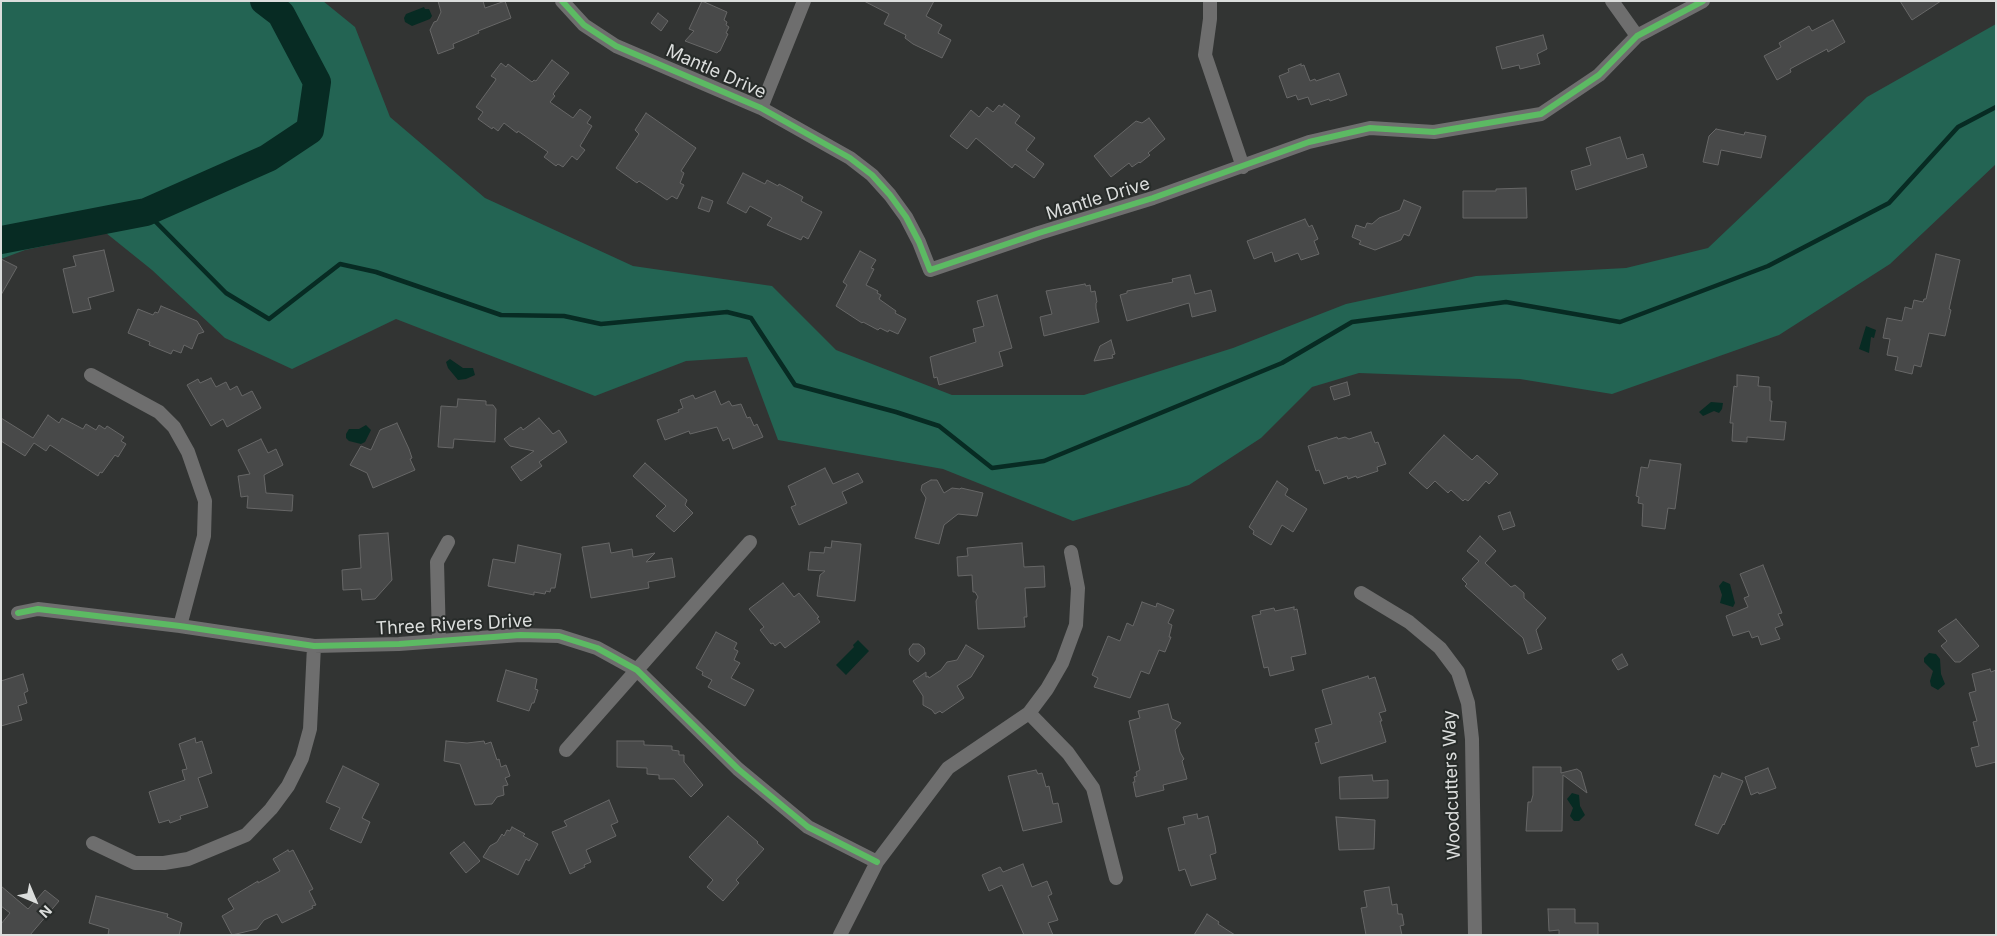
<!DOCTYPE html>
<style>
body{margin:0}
#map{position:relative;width:1997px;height:936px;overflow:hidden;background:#323433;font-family:Inter,sans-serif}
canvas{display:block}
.frame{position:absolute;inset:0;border:2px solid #dbdddc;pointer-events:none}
.north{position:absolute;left:10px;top:876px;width:50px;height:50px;-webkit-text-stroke:4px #272b29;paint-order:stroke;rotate:135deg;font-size:14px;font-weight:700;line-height:20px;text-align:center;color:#dbdddc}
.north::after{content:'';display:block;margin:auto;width:18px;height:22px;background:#dbdddc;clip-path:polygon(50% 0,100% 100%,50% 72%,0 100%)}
</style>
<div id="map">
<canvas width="1997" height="936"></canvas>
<div class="frame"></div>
<div class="north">N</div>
</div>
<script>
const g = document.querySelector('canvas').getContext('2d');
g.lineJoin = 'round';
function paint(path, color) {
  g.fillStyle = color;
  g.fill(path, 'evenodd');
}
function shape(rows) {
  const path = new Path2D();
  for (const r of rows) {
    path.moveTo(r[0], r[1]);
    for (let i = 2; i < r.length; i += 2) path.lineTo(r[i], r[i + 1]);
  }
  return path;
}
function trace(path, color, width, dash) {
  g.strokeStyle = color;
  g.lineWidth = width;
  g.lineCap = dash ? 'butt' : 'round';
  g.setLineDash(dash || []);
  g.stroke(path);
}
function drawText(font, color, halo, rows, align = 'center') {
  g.font = font + ' Inter,sans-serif';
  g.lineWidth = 4;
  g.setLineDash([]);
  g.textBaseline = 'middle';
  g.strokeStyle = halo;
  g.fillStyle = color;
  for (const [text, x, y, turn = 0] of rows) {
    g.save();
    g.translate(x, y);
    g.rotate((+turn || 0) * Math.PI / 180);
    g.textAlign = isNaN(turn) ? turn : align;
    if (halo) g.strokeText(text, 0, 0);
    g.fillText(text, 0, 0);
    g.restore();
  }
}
paint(shape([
 [1,1,323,1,355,27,390,117,485,198,633,266,772,286,836,350,952,395,1084,395,1233,348,1346,304,1476,276,1626,268,1708,248,1867,97,1996,24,1996,164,1890,264,1779,335,1612,394,1520,379,1359,373,1312,387,1261,438,1189,485,1073,521,943,469,778,440,747,357,686,361,595,396,396,319,292,369,225,338,152,270,106,233,25,250,1,259]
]), '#236453');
paint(shape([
 [424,7,425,9,429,9,432,16,430,19,412,26,405,22,404,18,406,14],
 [1866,326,1876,330,1874,338,1871,337,1869,353,1859,349],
 [450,359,463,368,473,368,475,375,466,379,458,380,448,368,446,362],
 [1711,402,1723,403,1722,409,1719,413,1714,411,1703,416,1699,412],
 [366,425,371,430,365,442,361,444,349,441,346,438,346,434,349,429,359,429],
 [1723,581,1730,584,1735,603,1733,607,1720,603,1722,595,1719,586],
 [858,640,869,651,846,675,836,665,854,647,853,645],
 [1929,653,1936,654,1940,659,1941,674,1945,684,1938,690,1931,686,1930,681,1933,671,1924,662,1924,658],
 [1572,793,1579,795,1580,806,1585,815,1579,821,1574,821,1570,816,1573,808,1567,799]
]), '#072b23');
trace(shape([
 [146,212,226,293,269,319,340,264,376,272,501,315,564,316,601,324,727,312,751,318,795,385,896,412,939,426,992,468,1044,461,1282,363,1352,322,1506,302,1620,322,1768,266,1889,203,1958,127,1996,107]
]), '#072b23', 4.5);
trace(shape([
 [1,240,146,212,268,158,310,130,317,82,281,14,264,1]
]), '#072b23', 28);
const building = shape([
 [438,1,483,1,485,8,505,1,511,18,478,31,479,33,453,44,454,48,438,54,430,30,434,22,437,21,441,12,438,1],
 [702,1,727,12,724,20,727,22,726,25,729,27,726,33,728,34,720,51,719,51,717,53,685,41,694,31,689,29,702,1],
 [864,1,934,1,926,16,942,25,938,33,951,40,942,58,913,44,905,38,906,35,884,24,889,14,864,1],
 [1900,1,1941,1,1912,20,1900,1],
 [658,13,668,21,661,31,651,23,658,13],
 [1833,20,1845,42,1828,52,1827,49,1790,69,1791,72,1777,80,1764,56,1781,47,1779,43,1809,26,1812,31,1833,20],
 [1543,35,1547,49,1537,54,1540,64,1520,69,1519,65,1502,69,1496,47,1543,35],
 [552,60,569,73,553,94,555,96,550,102,573,118,580,109,591,117,587,123,592,126,580,146,585,150,577,160,572,156,563,167,558,164,556,166,544,157,548,152,518,131,517,133,504,123,498,131,493,127,492,129,478,119,483,112,476,107,495,81,496,79,491,76,501,63,506,67,508,64,532,82,534,80,536,81,552,60],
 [1301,64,1301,66,1304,65,1310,81,1315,79,1316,81,1339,73,1347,95,1330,101,1329,99,1311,105,1308,97,1298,100,1296,95,1287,98,1279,76,1289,72,1288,69,1301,64],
 [1004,104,1020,116,1015,123,1035,138,1026,150,1044,164,1034,178,1015,164,1012,168,976,138,967,149,950,136,971,110,979,117,987,107,993,112,999,105,1002,107,1004,104],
 [646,113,696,148,681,171,684,173,680,183,684,185,677,199,672,196,667,200,639,181,637,183,616,168,639,134,635,130,646,113],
 [1149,118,1165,139,1148,153,1150,155,1140,163,1139,162,1132,167,1129,163,1111,177,1094,156,1136,121,1142,123,1149,118],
 [1716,129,1744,135,1745,132,1766,136,1761,158,1721,150,1718,165,1703,162,1709,136,1716,129],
 [1620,137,1627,159,1643,154,1647,167,1576,190,1571,171,1591,165,1586,148,1620,137],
 [743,173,765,184,767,180,778,186,779,184,803,197,801,201,822,212,808,239,803,236,801,240,767,225,772,218,750,206,746,213,727,203,743,173],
 [1526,188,1527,218,1463,218,1463,191,1496,191,1496,189,1526,188],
 [702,197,713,201,709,212,698,208,702,197],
 [1404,200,1421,207,1409,236,1404,234,1401,240,1375,250,1359,244,1361,241,1352,237,1356,225,1365,228,1367,223,1372,224,1379,218,1400,210,1404,200],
 [1305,219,1309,227,1312,225,1318,239,1314,241,1319,254,1301,260,1298,253,1275,262,1272,252,1254,259,1247,241,1305,219],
 [104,250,114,291,88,298,91,309,73,313,63,269,76,266,73,256,104,250],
 [860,251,876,260,871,268,874,269,866,285,878,291,877,293,881,295,879,299,896,311,895,313,906,319,898,334,889,330,888,332,880,328,878,330,863,322,862,323,836,306,847,285,843,282,860,251],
 [1936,254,1960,260,1949,309,1951,310,1945,336,1929,333,1921,367,1914,365,1912,374,1895,370,1898,357,1887,355,1890,339,1883,338,1887,318,1902,321,1905,307,1912,309,1914,300,1923,302,1924,299,1926,299,1936,254],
 [1,259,17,267,1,295,1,259],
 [1190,275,1195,294,1211,290,1216,311,1192,317,1189,303,1127,321,1120,295,1127,293,1127,291,1173,282,1172,279,1190,275],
 [1085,284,1086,286,1090,285,1091,292,1095,291,1097,302,1096,303,1096,308,1099,322,1044,336,1040,317,1052,314,1046,291,1085,284],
 [997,295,1012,348,999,352,1003,366,939,385,937,377,934,378,930,357,976,342,973,329,984,326,977,301,997,295],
 [161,306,197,321,204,332,198,334,192,349,184,345,181,353,173,350,171,354,149,345,150,342,128,333,138,309,153,315,155,312,158,313,161,306],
 [1111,340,1115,354,1112,355,1113,358,1094,361,1100,346,1111,340],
 [1737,375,1759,377,1758,386,1770,387,1770,401,1772,401,1770,421,1786,422,1784,440,1747,437,1747,442,1732,441,1733,423,1730,423,1734,386,1737,387,1737,375],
 [211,378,216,387,226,382,230,390,237,386,242,396,252,391,261,408,227,427,223,419,211,426,187,385,198,379,200,383,211,378],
 [1347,382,1350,395,1334,400,1330,387,1347,382],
 [715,391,721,405,729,401,732,406,741,404,747,418,750,417,754,426,757,424,763,437,733,449,729,438,723,441,717,427,690,434,689,431,665,440,657,420,679,412,678,410,683,408,680,400,693,395,695,399,715,391],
 [458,399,486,401,486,405,493,405,496,409,495,442,454,439,453,448,438,447,441,406,457,407,458,399],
 [48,415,59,423,62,418,83,429,86,424,96,430,99,425,105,429,107,426,124,437,121,441,126,444,118,457,115,455,102,473,100,472,98,476,50,445,46,451,34,443,25,456,1,441,1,418,33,438,48,415],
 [539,418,553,434,559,430,567,442,539,462,542,466,521,481,511,467,534,451,510,446,504,439,521,427,523,430,539,418],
 [397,423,409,449,412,458,410,459,415,470,373,488,367,473,350,465,361,446,371,450,380,430,397,423],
 [1371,432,1375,443,1378,442,1386,464,1377,467,1378,471,1357,478,1356,476,1348,479,1347,476,1324,484,1319,470,1316,471,1308,446,1337,437,1338,439,1345,437,1349,439,1371,432],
 [1444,435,1472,460,1477,455,1498,474,1489,484,1486,481,1468,501,1465,499,1463,501,1451,490,1448,493,1435,481,1427,489,1409,473,1444,435],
 [261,439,268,453,276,449,283,465,264,475,266,493,293,495,292,511,247,508,248,496,241,497,238,476,250,474,238,450,261,439],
 [1650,460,1681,464,1675,509,1668,508,1665,529,1642,526,1643,504,1638,503,1639,497,1636,496,1641,467,1648,468,1650,460],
 [645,463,687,500,685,505,693,513,674,532,656,516,666,506,633,476,645,463],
 [825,468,833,484,858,473,863,482,842,492,847,503,799,525,791,507,796,505,788,486,825,468],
 [931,480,937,480,944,493,952,488,960,489,961,488,983,493,977,516,958,514,944,525,939,544,915,538,926,498,921,490,922,485,931,480],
 [1277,481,1288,489,1285,495,1307,509,1293,532,1282,525,1271,545,1253,534,1254,531,1249,527,1277,481],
 [1510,512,1515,526,1503,530,1498,516,1510,512],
 [388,533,392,580,375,599,362,600,361,589,343,590,342,570,361,568,359,535,388,533],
 [1480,536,1496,551,1485,563,1511,587,1515,585,1524,593,1524,598,1546,618,1536,630,1542,649,1528,654,1523,638,1465,586,1467,584,1462,579,1479,561,1467,551,1480,536],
 [832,541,861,544,855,601,817,596,820,575,825,571,808,570,810,552,824,553,825,547,831,548,832,541],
 [609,543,611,553,632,549,633,557,655,553,646,562,672,558,675,577,648,582,649,588,591,598,582,547,609,543],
 [1022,543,1024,567,1044,566,1045,587,1025,588,1027,617,1024,617,1025,627,978,629,976,601,978,597,975,592,973,592,972,575,958,576,957,557,968,556,967,548,1022,543],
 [518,545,561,554,555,588,551,588,550,592,546,591,545,594,534,592,534,595,488,586,493,559,515,563,518,545],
 [1763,565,1782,613,1778,614,1783,625,1775,628,1780,639,1761,645,1758,636,1752,638,1749,631,1733,636,1726,616,1748,607,1744,598,1749,596,1740,574,1763,565],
 [783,583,794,597,799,593,819,617,817,618,820,622,785,648,780,642,775,646,773,643,771,644,760,630,764,627,749,609,783,583],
 [1142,602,1156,607,1157,603,1174,610,1168,623,1172,625,1169,637,1171,637,1165,652,1159,650,1149,674,1141,671,1130,698,1094,687,1098,678,1092,675,1108,636,1120,641,1127,623,1133,626,1142,602],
 [1294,607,1294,610,1297,609,1306,654,1291,657,1294,670,1270,676,1268,667,1264,668,1252,616,1261,614,1260,611,1274,608,1275,611,1294,607],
 [1956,619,1979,646,1960,662,1955,662,1941,646,1947,641,1938,631,1956,619],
 [716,632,737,643,734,649,738,651,734,660,740,663,731,678,754,690,745,706,708,687,712,680,702,675,703,672,696,668,716,632],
 [913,644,919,644,924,648,925,654,918,662,910,655,909,649,913,644],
 [966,645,984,656,971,677,957,686,964,698,942,713,940,711,935,714,932,710,923,705,923,696,913,681,926,672,926,677,928,676,929,678,941,670,947,662,957,660,966,645],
 [1622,654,1628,665,1618,670,1612,660,1622,654],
 [1990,669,1991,672,1996,670,1996,762,1976,767,1971,748,1979,746,1973,722,1977,721,1969,693,1976,691,1972,674,1990,669],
 [506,670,537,679,535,689,538,690,534,703,532,703,529,711,497,701,506,670],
 [23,674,28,691,24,693,27,703,18,706,22,720,1,726,1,681,23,674],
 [1368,676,1369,679,1375,677,1386,711,1379,713,1382,721,1380,721,1386,742,1321,764,1315,743,1319,742,1315,729,1332,724,1322,690,1368,676],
 [1168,704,1172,719,1181,723,1175,730,1180,752,1184,759,1182,761,1187,779,1163,785,1164,790,1136,797,1133,782,1135,782,1134,777,1137,776,1136,772,1140,770,1129,721,1140,718,1138,711,1168,704],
 [195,738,196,743,202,741,212,773,198,778,208,807,180,816,181,819,170,823,169,820,159,823,149,792,185,780,182,770,187,769,179,744,195,738],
 [446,741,467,743,484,741,485,744,491,742,497,760,499,759,501,767,506,765,510,776,505,778,508,785,503,786,504,795,497,797,492,804,475,805,460,764,444,761,446,741],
 [617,741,644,741,644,745,672,746,672,750,679,751,679,755,684,755,684,762,703,785,691,797,674,779,659,779,659,775,647,774,647,768,617,767,617,741],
 [343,766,379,784,362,818,370,822,361,843,330,829,340,808,326,802,343,766],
 [1533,767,1561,767,1561,773,1577,769,1581,772,1587,793,1563,775,1562,831,1526,831,1528,802,1531,802,1533,795,1533,767],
 [1768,768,1776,788,1759,794,1758,792,1751,795,1745,777,1768,768],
 [1036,770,1038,774,1042,773,1046,787,1049,786,1053,804,1058,803,1062,822,1023,831,1008,776,1036,770],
 [1722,773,1743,781,1724,825,1723,824,1718,834,1695,825,1714,775,1720,778,1722,773],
 [1372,775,1373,781,1388,780,1388,798,1340,799,1339,777,1372,775],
 [609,800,618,822,611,825,616,836,586,850,591,862,584,865,585,867,570,874,552,832,567,826,564,821,609,800],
 [1197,814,1198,819,1208,816,1215,846,1216,853,1210,855,1216,879,1191,886,1185,869,1179,871,1168,828,1185,824,1183,817,1197,814],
 [728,816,758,842,757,843,764,849,736,880,739,883,723,901,707,887,713,880,689,857,728,816],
 [1336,817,1375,820,1374,849,1339,850,1336,817],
 [512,827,525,834,523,836,538,844,529,861,526,859,518,875,483,857,490,846,497,842,502,834,504,836,507,830,510,831,512,827],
 [464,842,480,861,466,873,450,853,464,842],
 [288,850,289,852,293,850,313,889,309,891,316,905,312,906,313,908,282,923,277,914,264,920,257,929,232,935,222,916,234,909,228,899,258,881,258,883,280,871,273,859,288,850],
 [1023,864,1032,887,1047,881,1052,894,1048,896,1058,920,1048,923,1053,935,1024,935,1002,885,989,891,982,875,1000,867,1003,872,1023,864],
 [1,886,28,909,45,890,59,901,30,935,1,935,1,924,10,913,1,906,1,886],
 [1389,887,1392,905,1397,904,1398,914,1402,914,1404,925,1400,926,1402,935,1366,935,1361,908,1367,907,1364,891,1389,887],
 [96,896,168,914,167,917,182,923,179,935,108,935,109,929,89,923,96,896],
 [1548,909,1575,909,1575,923,1598,923,1598,935,1559,935,1559,930,1549,931,1548,909],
 [1207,914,1219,922,1218,924,1235,935,1194,935,1207,914]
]);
paint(building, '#484949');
trace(building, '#676767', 1);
trace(shape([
 [562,1,584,25,616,46,761,108,850,158,872,175,890,195,906,217,919,242,930,270,1039,233,1153,198,1309,142,1370,128,1434,132,1541,114,1599,75,1637,36,1703,1],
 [1210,1,1210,19,1205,55,1243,167],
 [1612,1,1637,36],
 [761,108,804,1],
 [91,375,159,412,174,427,188,452,205,501,204,536,180,626],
 [1361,593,1409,622,1440,648,1458,672,1468,703,1472,739,1475,935],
 [18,613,38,609,180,626,314,646,399,644,520,635,559,636,597,648,637,670,738,769,808,827,877,862],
 [439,640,437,562,448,542],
 [1029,713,1068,753,1093,788,1116,878],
 [566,750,750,542],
 [93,843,135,863,164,863,188,859,246,835,271,809,288,786,302,758,310,729,314,646],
 [840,935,877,862,948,768,1029,713,1047,689,1062,663,1076,625,1078,588,1071,552]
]), '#6e6e6e', 14);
trace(shape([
 [562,1,584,25,616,46,761,108,850,158,872,175,890,195,906,217,919,242,930,270,1039,233,1153,198,1309,142,1370,128,1434,132,1541,114,1599,75,1637,36,1703,1],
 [18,613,38,609,180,626,314,646,399,644,520,635,559,636,597,648,637,670,738,769,808,827,877,862]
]), '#5cba63', 6);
drawText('18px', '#dbdddc', '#272b29', [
 ["Mantle Drive",716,72,24],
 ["Mantle Drive",1098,199,-17],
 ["Three Rivers Drive",454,625,-3],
 ["Woodcutters Way",1452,785,-92]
]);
</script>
